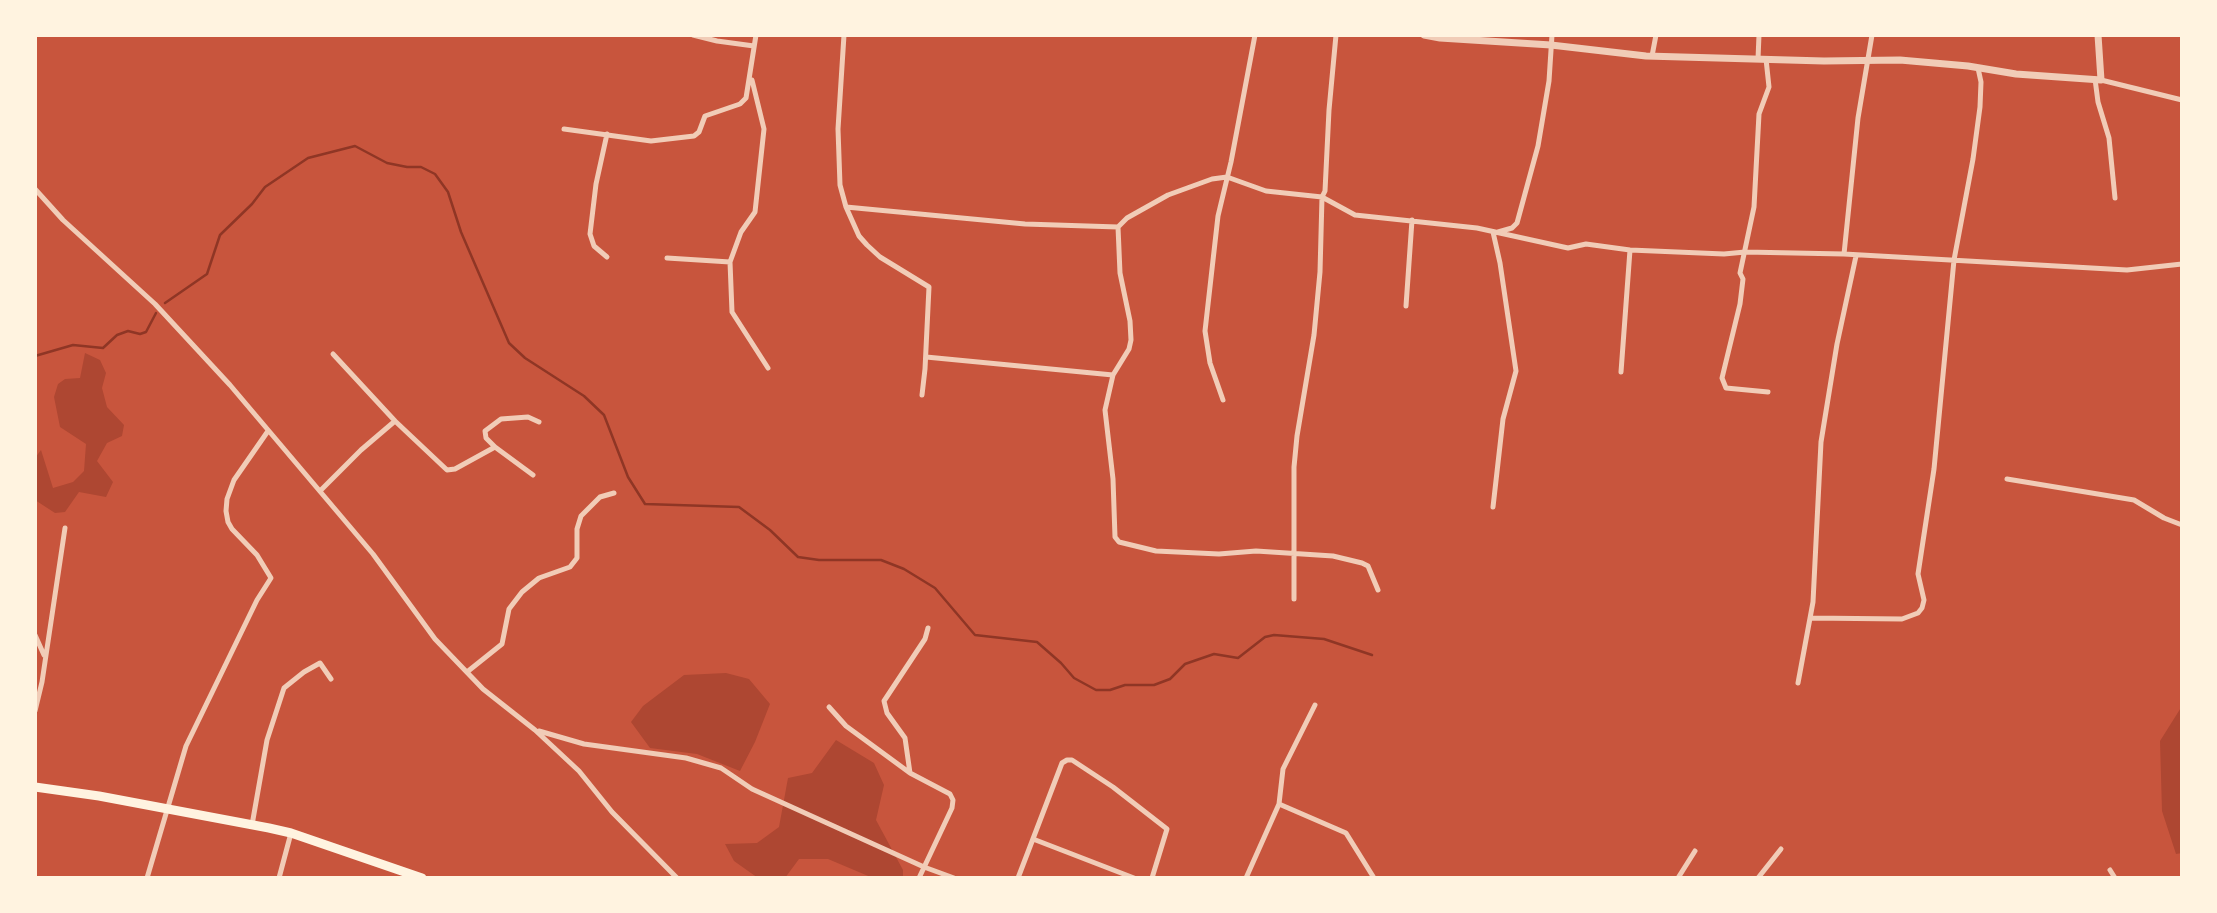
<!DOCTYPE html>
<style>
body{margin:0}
#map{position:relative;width:2217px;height:913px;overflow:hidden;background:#c8553d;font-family:Quicksand,sans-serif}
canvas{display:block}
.frame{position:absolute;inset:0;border:37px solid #fff3e0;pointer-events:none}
</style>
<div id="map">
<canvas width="2217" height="913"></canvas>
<div class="frame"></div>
</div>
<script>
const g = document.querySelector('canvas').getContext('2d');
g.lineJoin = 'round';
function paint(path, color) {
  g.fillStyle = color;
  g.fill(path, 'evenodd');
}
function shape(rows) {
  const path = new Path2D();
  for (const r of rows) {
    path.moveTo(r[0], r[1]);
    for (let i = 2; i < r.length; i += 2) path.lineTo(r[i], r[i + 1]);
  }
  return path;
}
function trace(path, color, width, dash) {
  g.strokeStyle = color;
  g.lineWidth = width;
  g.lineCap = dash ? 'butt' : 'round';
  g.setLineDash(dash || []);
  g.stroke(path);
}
paint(shape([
 [85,353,100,360,106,373,102,388,107,407,124,425,122,436,107,443,97,461,113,482,106,497,79,492,65,512,55,513,35,500,35,458,41,450,53,488,73,482,84,471,86,444,60,427,54,397,58,384,65,379,80,378],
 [726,673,749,679,770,704,755,742,740,771,697,754,650,748,631,722,643,706,684,675],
 [2182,706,2182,853,2176,854,2162,811,2160,741],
 [836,740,874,763,884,785,876,820,903,870,903,878,873,878,828,859,799,859,785,878,758,878,734,861,725,844,757,843,779,827,788,778,812,773]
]), '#ae4732');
trace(shape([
 [165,303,207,274,220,235,252,204,265,187,308,158,355,146,387,163,407,167,421,167,435,174,448,192,461,232,509,343,525,358,584,396,604,415,628,477,645,504,739,507,770,530,798,557,819,560,881,560,904,569,935,588,975,635,1037,642,1061,663,1074,678,1096,690,1110,690,1125,685,1154,685,1170,679,1185,664,1214,654,1238,658,1265,637,1274,635,1324,639,1372,655],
 [35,356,73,345,103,348,117,335,128,331,140,334,146,332,156,313]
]), '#8f3625', 2.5);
trace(shape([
 [693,35,717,41,754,46],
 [844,35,838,129,840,185,846,207,1025,224,1118,227,1127,218,1168,195,1212,179,1227,177,1266,191,1322,197,1355,215,1477,228,1568,248,1586,244,1630,250,1724,254,1745,252,1844,254,2127,270,2182,264],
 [1652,56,1656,35],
 [1758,59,1759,35],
 [1766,59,1769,87,1759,114,1754,207,1740,273,1743,279,1740,304,1722,378,1726,388,1768,392],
 [2095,79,2098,102,2109,138,2115,198],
 [2101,80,2182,100],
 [564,129,651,141,694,136,699,132,705,116,740,104,746,98,756,35],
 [35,189,63,220,155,304,230,385,373,554,435,639,483,689,535,730,579,771,612,812,677,878],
 [846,207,859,236,867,245,880,257,929,287,925,369,922,395],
 [1118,227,1120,273,1130,321,1131,340,1129,349,1113,375,1105,410,1113,479,1115,537,1119,542,1156,551,1219,554,1256,551,1333,556,1362,563,1368,566,1378,590],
 [1498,232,1512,228,1517,223,1538,146,1549,81,1552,35],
 [1844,254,1858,118,1872,35],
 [607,257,594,246,590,234,596,184,607,134],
 [667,258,730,262,741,232,755,212,764,129,752,80],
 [730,262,732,312,768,368],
 [1406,306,1412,220],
 [333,354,395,421],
 [926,357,1113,375],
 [1621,372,1630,250],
 [1223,400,1210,363,1205,331,1218,216,1231,162,1255,35],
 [495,447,486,438,485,431,501,419,528,417,539,422],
 [2007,479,2134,500,2164,518,2182,525],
 [320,491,361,450,395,421,447,470,455,469,495,447,533,475],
 [1493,507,1503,419,1516,371,1500,263,1493,232],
 [1294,599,1294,467,1297,436,1314,335,1320,272,1322,197,1325,191,1329,110,1336,35],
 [1810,618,1902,619,1918,613,1922,608,1924,600,1918,574,1934,469,1954,260,1973,159,1980,107,1981,82,1978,68],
 [35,635,44,655],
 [467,672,502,644,509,609,522,592,539,578,570,567,577,558,577,529,581,516,600,497,614,493],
 [1798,683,1813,602,1821,442,1837,344,1856,256],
 [829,707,846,726,910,773],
 [35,711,42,682,65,528],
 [539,731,584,744,686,758,721,768,752,789,924,867,954,878],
 [1279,804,1346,833,1374,878],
 [252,825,267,740,284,688,304,672,320,663,331,679],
 [1033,839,1134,878],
 [2110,870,2115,878],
 [147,878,186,746,257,600,271,578,257,555,232,529,228,522,226,511,227,499,234,480,268,431],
 [279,878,291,833],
 [919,878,952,808,953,800,950,794,910,773,905,738,887,713,884,701,925,639,928,628],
 [1018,878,1062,763,1067,760,1072,760,1113,787,1167,829,1152,878],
 [1246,878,1279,804,1283,769,1315,705],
 [1678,878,1695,851],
 [1758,878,1781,849]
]), '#f1ccb7', 5);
trace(shape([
 [1424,35,1440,38,1551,45,1646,56,1824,61,1900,60,1968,66,2016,74,2101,80,2098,35]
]), '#f1ccb7', 7);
trace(shape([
 [35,787,99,796,269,828,291,833,422,878]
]), '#fff3e0', 9);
</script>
